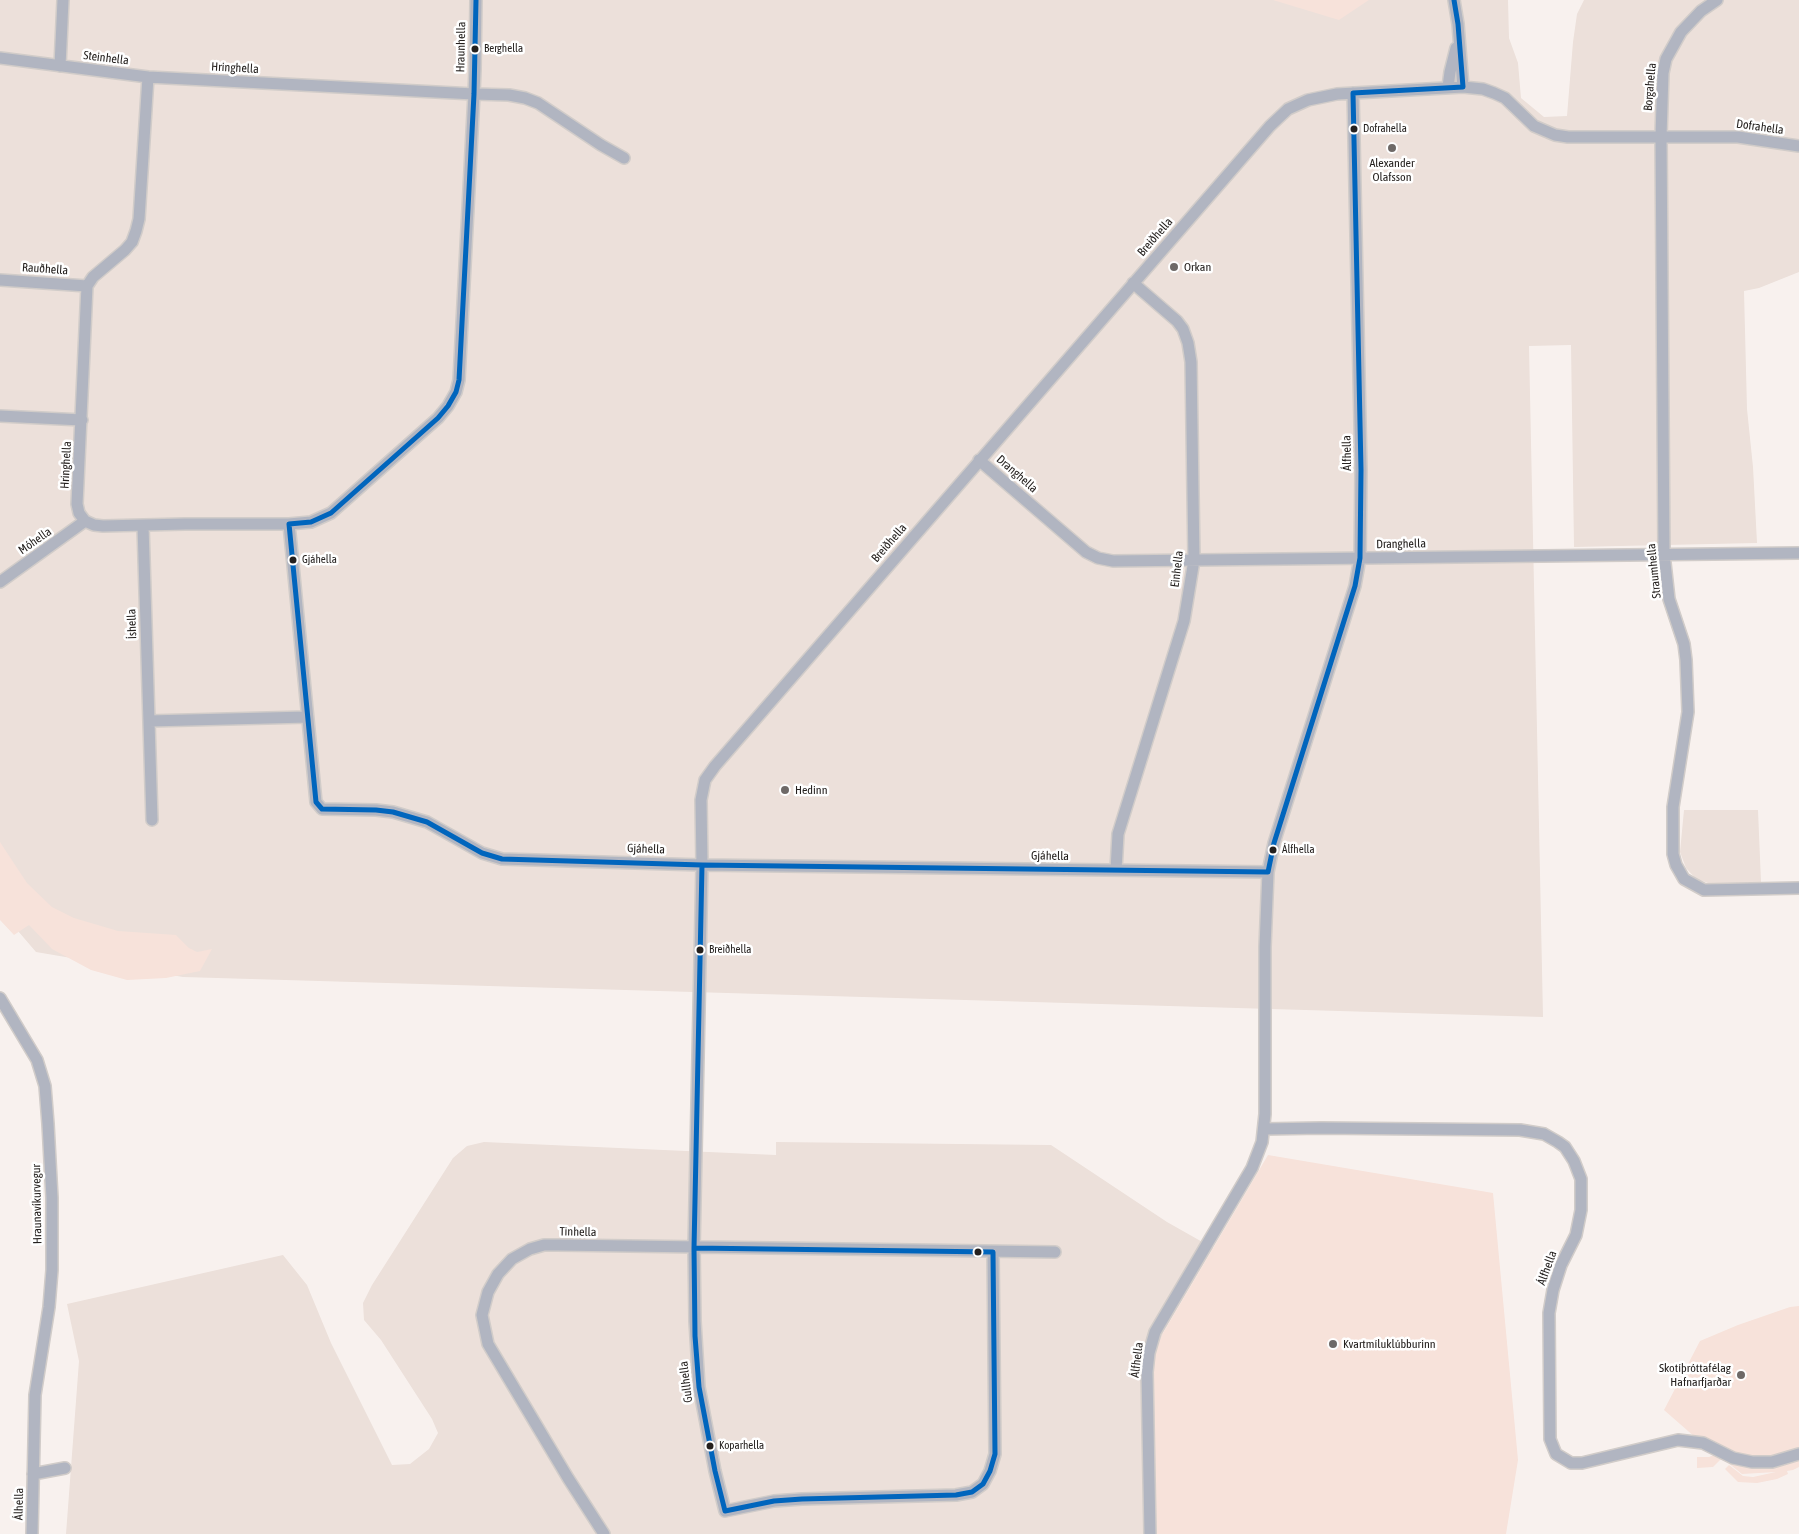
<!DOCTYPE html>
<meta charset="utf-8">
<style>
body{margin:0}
canvas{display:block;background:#f8f1ee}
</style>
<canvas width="1799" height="1534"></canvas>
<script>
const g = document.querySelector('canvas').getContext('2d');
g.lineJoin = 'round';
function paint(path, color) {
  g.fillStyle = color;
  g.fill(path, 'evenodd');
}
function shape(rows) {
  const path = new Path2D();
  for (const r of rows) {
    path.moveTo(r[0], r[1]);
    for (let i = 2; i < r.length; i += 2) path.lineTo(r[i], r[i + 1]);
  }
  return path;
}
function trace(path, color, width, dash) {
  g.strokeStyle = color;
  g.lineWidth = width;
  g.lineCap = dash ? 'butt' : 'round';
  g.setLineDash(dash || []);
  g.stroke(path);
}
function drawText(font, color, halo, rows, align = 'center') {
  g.font = font + ' "Asap Condensed",sans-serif';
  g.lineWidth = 5;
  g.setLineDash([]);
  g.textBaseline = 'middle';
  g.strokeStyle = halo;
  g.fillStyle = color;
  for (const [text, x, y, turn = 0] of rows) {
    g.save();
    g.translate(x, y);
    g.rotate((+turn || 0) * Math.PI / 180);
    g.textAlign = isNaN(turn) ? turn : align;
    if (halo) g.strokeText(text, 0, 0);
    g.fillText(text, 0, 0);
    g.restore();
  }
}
paint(shape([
 [0,0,1508,0,1509,38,1518,63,1521,98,1544,117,1567,116,1573,42,1577,14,1584,0,1799,0,1799,272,1759,288,1744,291,1747,409,1753,467,1757,543,1574,547,1571,345,1529,346,1543,1017,183,977,36,952,0,910],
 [1684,810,1758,810,1761,882,1711,884,1696,879,1686,868,1680,852],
 [484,1142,776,1155,776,1142,1051,1145,1167,1222,1213,1248,1163,1333,1155,1534,66,1534,79,1361,67,1304,283,1255,307,1285,331,1343,392,1465,410,1464,429,1449,438,1433,432,1419,381,1340,364,1320,363,1303,372,1285,453,1158,467,1146]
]), '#ece0da');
paint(shape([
 [1273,0,1369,0,1339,20],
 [0,842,27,883,52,907,74,918,118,931,176,935,189,948,197,952,212,949,200,971,166,978,127,980,91,970,52,949,29,925,14,935,0,920],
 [1268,1155,1493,1193,1518,1460,1506,1534,1155,1534,1154,1356,1163,1333],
 [1799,1306,1799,1467,1793,1470,1787,1471,1788,1474,1777,1479,1757,1483,1738,1482,1725,1469,1729,1465,1743,1476,1753,1477,1776,1472,1742,1474,1722,1458,1713,1467,1697,1468,1697,1457,1709,1457,1714,1455,1707,1450,1690,1445,1696,1438,1664,1410,1700,1341,1738,1325,1790,1307]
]), '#f7e2da');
const minor = shape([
 [476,0,475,69,474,94,459,380,456,392,448,406,438,418,331,513,311,522,289,524,185,524,103,526,94,525,85,521,79,513,77,504,87,286,93,277,125,250,132,242,136,231,139,219,148,77,474,94,509,95,525,98,538,103,601,145,624,158],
 [1454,0,1458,24,1463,87],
 [1717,0,1701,11,1681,32,1666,59,1663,73,1661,136,1664,554,1669,599,1684,644,1686,660,1688,712,1673,807,1673,854,1676,865,1684,879,1704,890,1799,888],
 [0,58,148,77],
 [60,66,63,0],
 [1448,87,1450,72,1456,48],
 [0,280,87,286],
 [0,416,82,420],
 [979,460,1086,552,1098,558,1113,561,1799,553],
 [289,524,316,802,322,809,376,810,393,812,427,822,482,853,502,859,702,865,1268,872],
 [143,526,152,820],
 [0,582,85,521],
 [149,721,307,717],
 [1116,870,1118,834,1184,621,1194,560,1191,362,1188,343,1183,329,1177,321,1133,283],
 [0,998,37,1060,45,1086,48,1124,52,1198,52,1270,49,1307,35,1395,32,1534],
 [1264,1129,1321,1128,1520,1130,1544,1134,1558,1142,1565,1147,1574,1161,1581,1179,1581,1210,1576,1235,1561,1265,1553,1290,1549,1313,1550,1439,1556,1454,1571,1463,1582,1463,1678,1440,1703,1443,1733,1458,1752,1462,1772,1462,1799,1454],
 [993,1252,995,1454,990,1471,983,1484,972,1492,956,1495,802,1499,774,1501,725,1511,715,1471,699,1387,695,1321,694,1248,702,865,701,800,705,780,715,766,1270,126,1288,109,1308,100,1337,94,1463,87,1483,89,1494,93,1505,98,1534,126,1555,135,1568,137,1738,137,1799,146],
 [33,1474,65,1468],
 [604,1534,568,1478,488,1344,482,1315,488,1292,498,1274,512,1259,530,1249,544,1245,558,1245,1055,1252],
 [1150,1534,1147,1372,1149,1353,1155,1332,1252,1168,1262,1142,1265,1114,1265,947,1268,872,1274,843,1355,586,1360,558,1361,470,1353,93]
]);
trace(minor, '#d1ccc9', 14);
trace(minor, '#b1b5c1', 11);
trace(shape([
 [476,0,474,94,459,380,456,392,448,406,438,418,331,513,311,522,289,524,316,802,322,809,376,810,393,812,427,822,482,853,502,859,702,865,1268,872,1274,843,1355,586,1360,558,1361,470,1353,93,1463,87,1458,24,1454,0],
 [694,1248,993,1252,995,1454,990,1471,983,1484,972,1492,956,1495,802,1499,774,1501,725,1511,715,1471,699,1387,695,1336,694,1248],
 [694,1248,702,865]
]), '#0065bd', 5);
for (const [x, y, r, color] of [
 [475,49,4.5,"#24201e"],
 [1354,129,4.5,"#24201e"],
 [1392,148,5,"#6e6967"],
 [1174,267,5,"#6e6967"],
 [293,560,4.5,"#24201e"],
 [785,790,5,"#6e6967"],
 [1273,850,4.5,"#24201e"],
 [700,950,4.5,"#24201e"],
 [978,1252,4.5,"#24201e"],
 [1333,1344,5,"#6e6967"],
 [1741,1375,5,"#6e6967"],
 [710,1446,4.5,"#24201e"]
]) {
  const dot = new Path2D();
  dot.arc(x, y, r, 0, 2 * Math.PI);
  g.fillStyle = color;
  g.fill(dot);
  trace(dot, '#fff', 2);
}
drawText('11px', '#24201e', '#fff', [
 ["Berghella",484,49],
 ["Dofrahella",1363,129],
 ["Gjáhella",302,560],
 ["Álfhella",1282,850],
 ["Breiðhella",709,950],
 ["Koparhella",719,1446]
], 'left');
drawText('12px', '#24201e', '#fff', [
 ["Hraunhella",461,47,-89],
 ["Steinhella",106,58,7],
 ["Hringhella",235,68,3],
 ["Borgahella",1650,87,-85],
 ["Dofrahella",1760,127,8],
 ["Breiðhella",1155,237,-49],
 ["Rauðhella",45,269,4],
 ["Álfhella",1347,453,-91],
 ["Hringhella",66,465,-87],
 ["Dranghella",1017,474,41],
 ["Móhella",35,541,-35],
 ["Breiðhella",889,543,-49],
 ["Dranghella",1401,544,-1],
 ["Einhella",1177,569,-83],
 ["Straumhella",1654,571,-96],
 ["Íshella",132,624,-92],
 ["Gjáhella",646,849,2],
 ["Gjáhella",1050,856,1],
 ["Hraunavíkurvegur",37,1204,-91],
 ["Tinhella",578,1232,1],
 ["Álfhella",1547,1268,-70],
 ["Álfhella",1137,1360,-83],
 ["Gullhella",686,1382,-97],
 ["Álhella",19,1504,-89]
]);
drawText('12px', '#24201e', '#fff', [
 ["Alexander",1392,163,"center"],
 ["Olafsson",1392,177,"center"],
 ["Orkan",1184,267],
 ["Hedinn",795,790],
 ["Kvartmíluklúbburinn",1343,1344],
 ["Skotíþróttafélag",1731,1368,"right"],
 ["Hafnarfjarðar",1731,1382,"right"]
], 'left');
</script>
